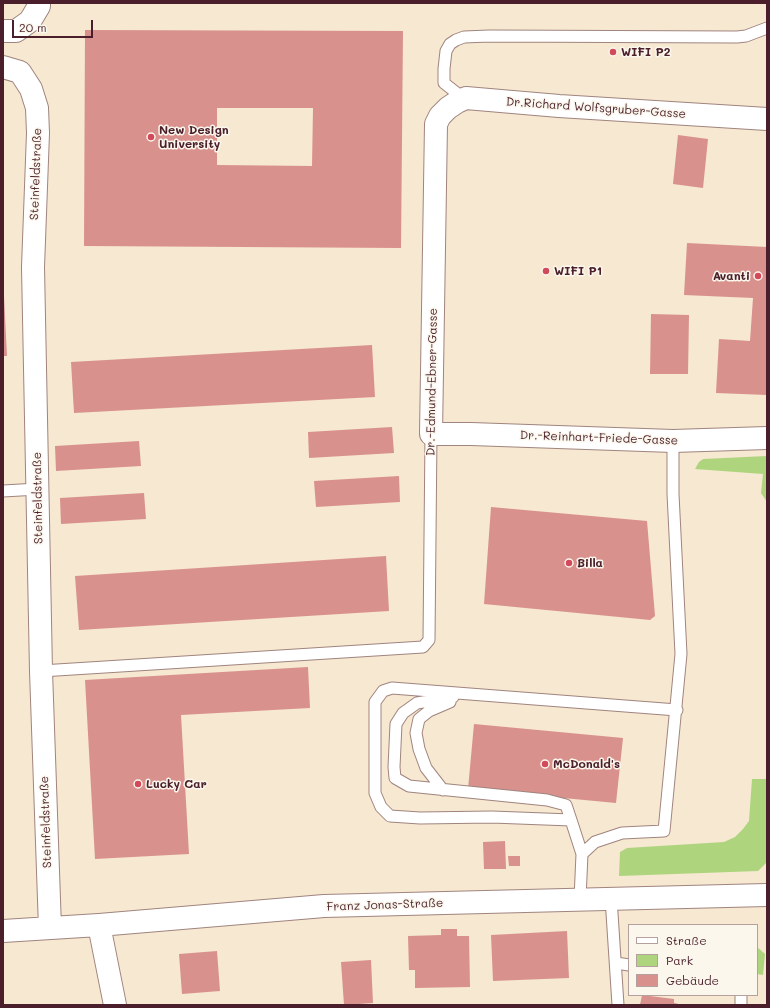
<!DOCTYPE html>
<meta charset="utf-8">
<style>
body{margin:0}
#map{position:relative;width:770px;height:1008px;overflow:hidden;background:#f6e8d1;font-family:Mali,sans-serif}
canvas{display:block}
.frame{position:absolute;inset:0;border:4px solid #4a1f2b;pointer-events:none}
.legend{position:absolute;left:628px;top:924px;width:130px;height:72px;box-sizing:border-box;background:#fbf7ec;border:1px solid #b4a19f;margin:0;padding:5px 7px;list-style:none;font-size:12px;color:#4a1f2b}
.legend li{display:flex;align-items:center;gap:8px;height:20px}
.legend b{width:20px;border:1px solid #b4a19f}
.scale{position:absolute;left:12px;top:20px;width:81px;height:18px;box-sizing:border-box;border:2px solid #4a1f2b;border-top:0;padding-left:5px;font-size:12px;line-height:14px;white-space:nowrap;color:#4a1f2b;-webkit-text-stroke:3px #fbf7ec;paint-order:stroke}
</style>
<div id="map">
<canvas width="770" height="1008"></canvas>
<div class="frame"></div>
<ul class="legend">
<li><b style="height:5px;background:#fff"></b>Straße</li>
<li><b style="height:11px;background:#aed47e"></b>Park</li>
<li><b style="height:11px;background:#d9918e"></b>Gebäude</li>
</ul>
<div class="scale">20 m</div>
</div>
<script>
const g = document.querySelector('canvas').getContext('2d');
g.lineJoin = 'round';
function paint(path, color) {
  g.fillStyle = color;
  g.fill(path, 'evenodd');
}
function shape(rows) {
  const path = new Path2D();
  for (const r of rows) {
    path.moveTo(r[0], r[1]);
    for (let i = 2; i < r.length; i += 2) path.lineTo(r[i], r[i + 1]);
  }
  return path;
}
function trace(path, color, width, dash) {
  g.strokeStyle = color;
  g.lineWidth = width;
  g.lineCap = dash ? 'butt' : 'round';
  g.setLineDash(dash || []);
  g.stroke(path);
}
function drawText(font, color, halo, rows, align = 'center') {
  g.font = font + ' Mali,sans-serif';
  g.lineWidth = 3;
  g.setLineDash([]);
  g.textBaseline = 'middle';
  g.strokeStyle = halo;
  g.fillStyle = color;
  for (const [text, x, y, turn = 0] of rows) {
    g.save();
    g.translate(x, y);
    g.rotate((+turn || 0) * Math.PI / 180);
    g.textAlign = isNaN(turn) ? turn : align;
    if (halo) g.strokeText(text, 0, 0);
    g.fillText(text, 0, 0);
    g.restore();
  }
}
paint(shape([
 [767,456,767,502,761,493,763,474,695,469,699,462,703,459],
 [752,779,767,779,767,862,758,871,619,876,620,852,627,848,724,842,735,837,743,829,749,821],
 [757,947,765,954,763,975,757,974]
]), '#aed47e');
paint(shape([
 [85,30,403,31,401,248,84,246],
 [217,108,313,108,312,166,217,165],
 [678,135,708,139,703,188,673,184],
 [687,243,767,247,767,395,716,393,719,339,750,341,753,298,684,295],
 [3,296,4,296,7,356,3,356],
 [651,314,689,315,688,374,650,374],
 [372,345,375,397,74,413,71,362],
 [392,427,394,453,309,458,308,432],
 [139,441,141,466,56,471,55,446],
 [399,476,400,502,316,507,314,481],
 [144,493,146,519,61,524,60,498],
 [491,507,647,521,655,616,650,620,484,604],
 [386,556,389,611,79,630,75,576],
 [308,667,310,708,181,715,189,854,95,859,85,680],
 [474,724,623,738,616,803,468,789],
 [505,841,506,869,484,869,483,842],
 [508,856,520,856,520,866,509,866],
 [441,929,457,929,457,936,469,936,470,987,415,988,415,970,409,970,408,936,441,935],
 [567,931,569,978,493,981,491,935],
 [217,951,220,991,182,994,179,954],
 [371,960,373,1003,344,1005,341,962],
 [642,995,674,999,674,1003,684,1005,640,1005]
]), '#d9918e');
const lane = shape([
 [466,98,458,94,444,83,444,69,446,51,450,44,456,40,464,37,489,36,737,37,746,36,767,28],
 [3,491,38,489],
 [41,671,423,647,429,640,431,434],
 [453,697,417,703,403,713,396,724,394,767,395,778,409,786,547,800,566,805,571,820],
 [443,790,426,768,419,749,416,733,419,719,429,711,450,702],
 [582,854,571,820,492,817,420,818,390,816,381,807,375,793,375,702,383,691,392,688,677,710],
 [611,898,618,1005],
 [580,899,582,854,595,842,622,833,664,831,681,654,673,494,673,441],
 [616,963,629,965],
 [741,1005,741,995]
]);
const street = shape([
 [3,31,16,31,30,21,39,6,39,3],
 [3,67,20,72,31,89,37,108,38,133,33,267,41,671,50,928],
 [767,119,559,106,466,98,457,102,448,108,440,116,436,124,431,434,471,434,673,441,767,438],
 [99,925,115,1005],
 [3,931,99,925,324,906,767,895]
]);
trace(lane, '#a0847e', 13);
trace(street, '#a0847e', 24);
trace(lane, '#fff', 11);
trace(street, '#fff', 22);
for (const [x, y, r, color] of [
 [613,52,4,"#d1495b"],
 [151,137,4,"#d1495b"],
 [546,271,4,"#d1495b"],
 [758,276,4,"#d1495b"],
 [569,563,4,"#d1495b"],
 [545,764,4,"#d1495b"],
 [138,784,4,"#d1495b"]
]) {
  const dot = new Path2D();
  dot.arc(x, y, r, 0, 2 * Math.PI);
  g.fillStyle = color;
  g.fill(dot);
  trace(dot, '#fbf7ec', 1.5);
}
drawText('bold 12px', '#4a1f2b', '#fbf7ec', [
 ["WIFI P2",621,52],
 ["New Design",159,130],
 ["University",159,144],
 ["WIFI P1",554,271],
 ["Avanti",750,276,"right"],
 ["Billa",577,563],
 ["McDonald's",553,764],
 ["Lucky Car",146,784]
], 'left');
drawText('12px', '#4a1f2b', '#fbf7ec', [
 ["Dr.Richard Wolfsgruber-Gasse",596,108,4],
 ["Steinfeldstraße",36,174,-88],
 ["Dr.-Edmund-Ebner-Gasse",432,382,-89],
 ["Dr.-Reinhart-Friede-Gasse",599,438,2],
 ["Steinfeldstraße",38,498,-91],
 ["Steinfeldstraße",46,822,-92],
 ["Franz Jonas-Straße",385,905,-2]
]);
</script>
